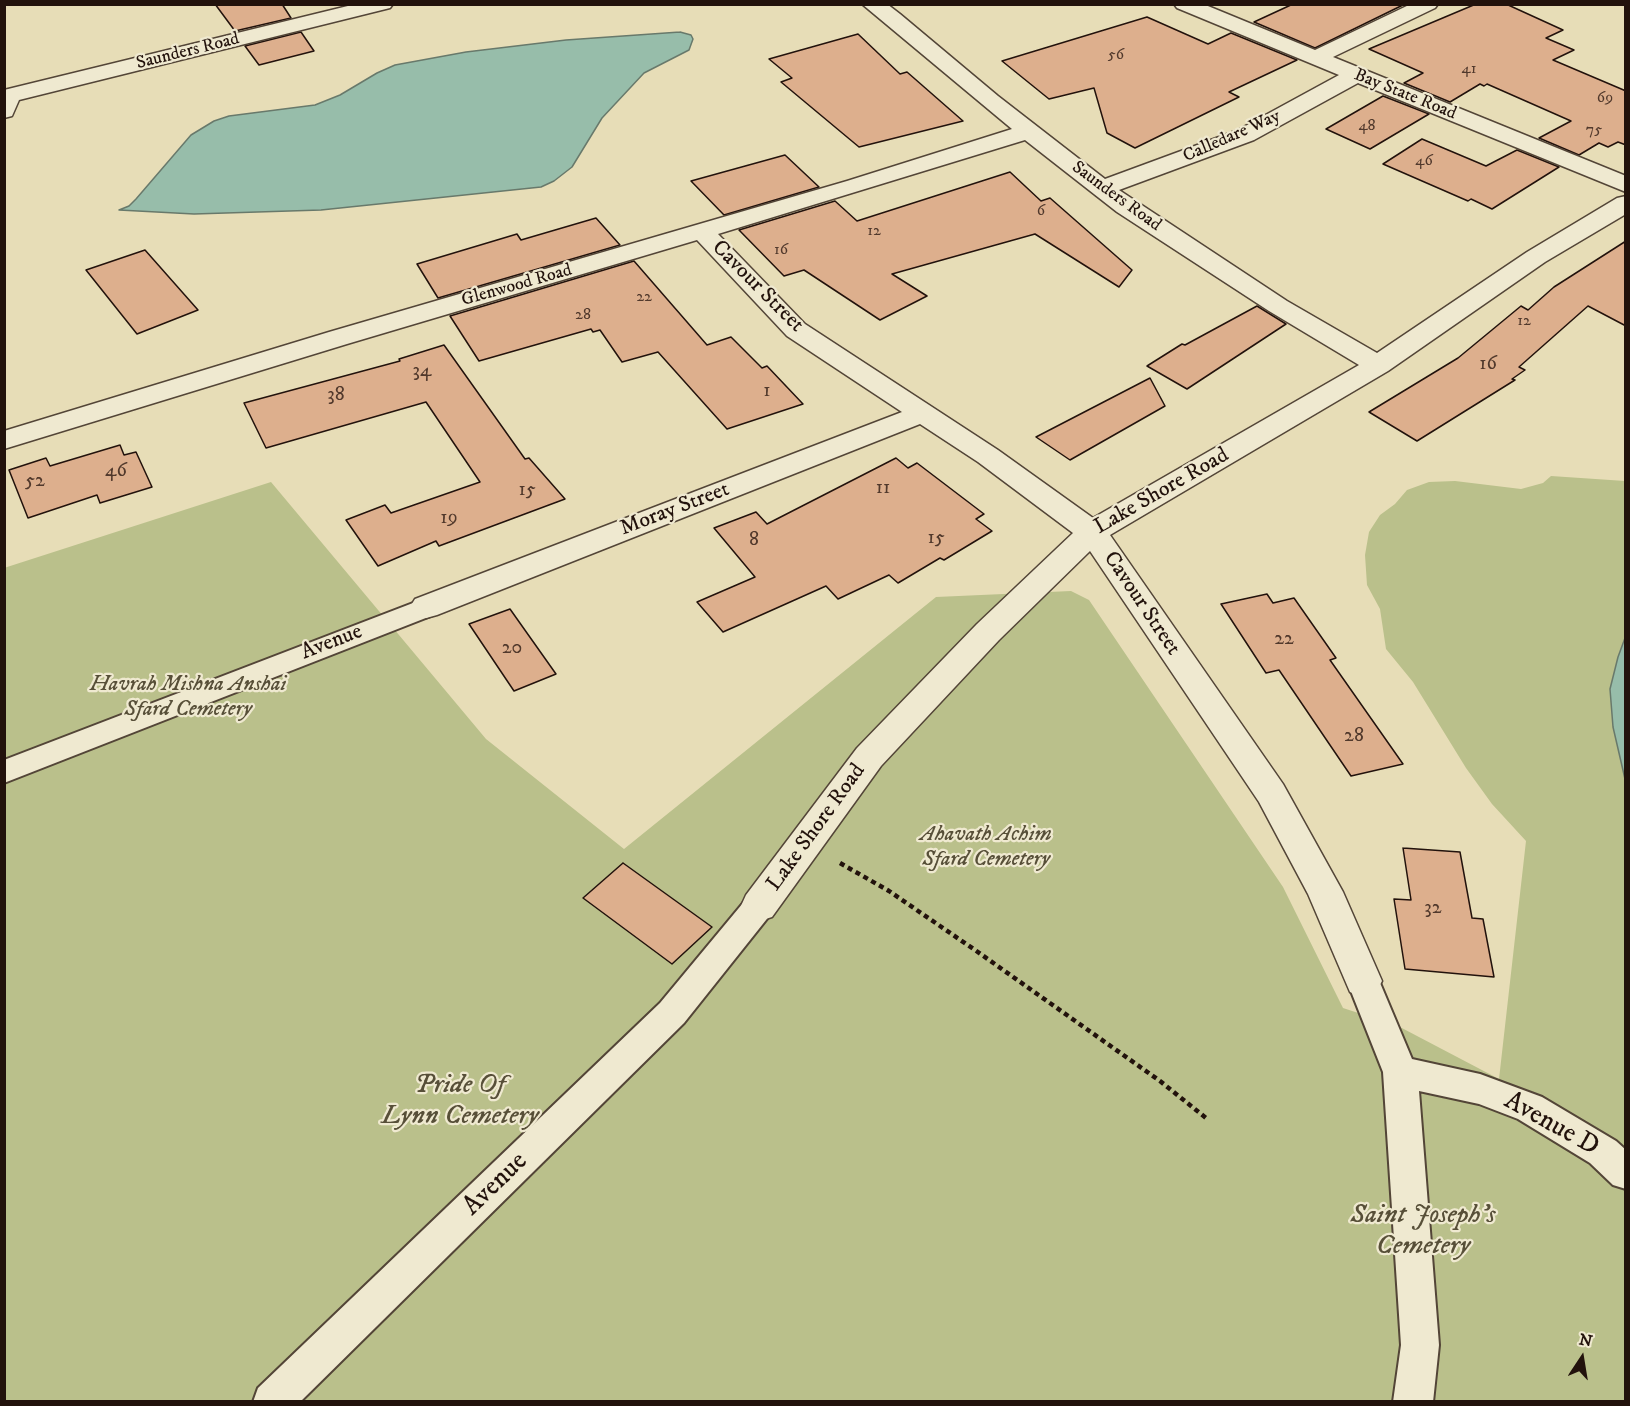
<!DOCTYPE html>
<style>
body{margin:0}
#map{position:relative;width:1630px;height:1406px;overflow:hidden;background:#e7ddb7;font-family:"IM FELL DW Pica",serif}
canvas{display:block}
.frame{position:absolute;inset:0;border:6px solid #22120c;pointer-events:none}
.north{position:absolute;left:1552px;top:1328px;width:60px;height:60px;-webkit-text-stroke:4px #efe9d0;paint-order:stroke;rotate:12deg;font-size:16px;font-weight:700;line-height:24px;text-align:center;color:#22120c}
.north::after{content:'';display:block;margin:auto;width:21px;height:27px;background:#22120c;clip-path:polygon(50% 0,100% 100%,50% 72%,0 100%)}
</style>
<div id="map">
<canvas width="1630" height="1406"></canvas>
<div class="frame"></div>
<div class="north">N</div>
</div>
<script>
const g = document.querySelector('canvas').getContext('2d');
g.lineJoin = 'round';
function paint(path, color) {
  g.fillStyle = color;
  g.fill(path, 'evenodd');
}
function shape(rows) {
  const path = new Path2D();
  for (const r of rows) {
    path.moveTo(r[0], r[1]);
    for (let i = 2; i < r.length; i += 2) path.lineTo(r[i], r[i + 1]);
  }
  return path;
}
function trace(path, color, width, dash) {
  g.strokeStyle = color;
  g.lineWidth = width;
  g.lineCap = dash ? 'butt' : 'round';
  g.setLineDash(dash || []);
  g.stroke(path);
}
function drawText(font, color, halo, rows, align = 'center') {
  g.font = font + ' "IM FELL DW Pica",serif';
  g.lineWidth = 4.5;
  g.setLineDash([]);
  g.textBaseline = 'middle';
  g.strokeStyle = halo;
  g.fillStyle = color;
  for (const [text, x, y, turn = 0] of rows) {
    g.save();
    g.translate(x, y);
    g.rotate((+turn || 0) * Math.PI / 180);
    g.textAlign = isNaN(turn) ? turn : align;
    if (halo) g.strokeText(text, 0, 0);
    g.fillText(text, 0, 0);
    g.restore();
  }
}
paint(shape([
 [1551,476,1625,481,1625,638,1618,657,1610,689,1613,727,1626,779,1625,1401,5,1401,4,568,271,482,486,739,624,849,936,597,1071,591,1089,600,1283,887,1343,1008,1398,1026,1499,1079,1526,841,1492,804,1466,768,1413,682,1386,649,1380,609,1367,585,1365,555,1369,532,1380,515,1395,504,1407,490,1429,482,1455,481,1521,489,1543,483]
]), '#bac08b');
const water = shape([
 [680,32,691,35,693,39,689,50,644,73,602,118,572,167,554,181,541,187,321,210,194,214,119,210,129,206,136,199,191,135,214,121,229,116,315,105,340,95,377,73,395,65,466,52,566,40,680,32],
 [1625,638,1625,779,1613,727,1610,689,1618,657,1625,638]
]);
paint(water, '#97bdaa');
trace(water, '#68796b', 1.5);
const building = shape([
 [215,4,282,4,291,18,235,31,215,4],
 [1293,4,1405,4,1315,48,1254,22,1293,4],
 [1476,4,1506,4,1563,30,1546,38,1574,50,1553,60,1626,91,1626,145,1618,142,1608,147,1599,143,1579,155,1539,138,1571,121,1487,84,1484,86,1480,84,1450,102,1404,83,1423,73,1369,49,1476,4],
 [1147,17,1208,44,1231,33,1297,60,1229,92,1239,97,1135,148,1107,133,1094,88,1049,99,1002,61,1147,17],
 [301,32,314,51,259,65,245,46,301,32],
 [858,34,900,74,907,72,963,121,859,147,781,82,792,78,769,59,858,34],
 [1383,96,1429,114,1370,149,1326,129,1383,96],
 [1422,139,1486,166,1517,150,1559,167,1492,209,1471,199,1468,201,1383,164,1422,139],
 [785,155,819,187,724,215,691,181,785,155],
 [1010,172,1041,201,1050,198,1132,270,1119,287,1035,234,892,274,927,296,880,320,804,270,784,276,739,230,835,201,857,221,1010,172],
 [596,218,620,245,438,298,417,264,517,234,521,240,596,218],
 [1626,241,1626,326,1588,306,1519,367,1525,370,1512,379,1515,380,1417,441,1369,412,1458,358,1521,306,1528,310,1554,287,1626,241],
 [145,250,198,310,137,334,86,270,145,250],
 [634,261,707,345,731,337,762,368,767,366,803,404,727,429,658,352,622,362,600,330,593,332,591,329,479,361,450,316,634,261],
 [1257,306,1286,324,1187,389,1147,366,1182,344,1185,345,1257,306],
 [444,345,525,459,529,458,565,499,439,546,436,541,378,566,346,520,385,505,391,513,480,482,426,402,266,448,244,403,400,361,399,359,444,345],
 [1150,378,1165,406,1070,460,1036,437,1150,378],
 [120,445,124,455,136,452,152,487,100,503,97,495,28,518,9,470,46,458,50,466,120,445],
 [896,458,908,468,917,463,984,514,976,519,992,531,944,560,940,558,898,583,889,575,838,599,826,586,723,632,697,602,755,577,714,528,756,512,767,524,896,458],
 [1267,594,1273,603,1294,598,1336,658,1330,660,1403,764,1351,776,1279,670,1266,673,1221,604,1267,594],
 [510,609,556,674,514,691,469,624,510,609],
 [1403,848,1460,852,1472,918,1483,919,1494,977,1405,969,1394,899,1411,900,1403,848],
 [623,863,712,927,672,964,583,898,623,863]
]);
paint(building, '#ddaf8d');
trace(building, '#22120c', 1.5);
const service = shape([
 [426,598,436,600,440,607,436,614,4,783,4,760,426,598],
 [759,893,770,897,775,906,770,915,684,1023,300,1402,253,1402,258,1388,660,1003,748,897,759,893],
 [1363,967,1375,971,1412,1059,1480,1074,1542,1097,1616,1141,1626,1150,1626,1189,1613,1185,1590,1163,1518,1119,1479,1104,1419,1091,1439,1345,1433,1402,1393,1402,1401,1345,1383,1072,1347,981,1351,971,1363,967]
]);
const minor = shape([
 [356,4,393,4,390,8,19,100,12,116,4,118,4,90,356,4],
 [862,4,887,4,900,14,998,96,1105,179,1238,130,1339,75,1177,8,1174,4,1203,4,1315,50,1411,4,1438,4,1435,8,1333,57,1626,176,1626,192,1358,83,1254,140,1119,190,1287,301,1377,353,1527,252,1617,198,1626,196,1626,214,1545,262,1388,371,1110,535,1283,784,1343,892,1382,981,1376,992,1363,997,1350,992,1308,894,1259,802,1090,551,999,640,881,766,772,917,759,921,746,917,741,906,746,895,857,748,977,624,1073,533,978,462,920,424,437,615,426,618,415,615,410,607,415,599,902,412,787,336,697,240,347,344,4,449,4,431,329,332,847,181,1012,129,862,4],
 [1025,140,1117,212,1269,311,1359,365,1093,518,998,450,805,324,718,234,1025,140]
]);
trace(service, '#534537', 4);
trace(minor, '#534537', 3);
trace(shape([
 [840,863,889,891,975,950,1160,1081,1206,1118]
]), '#22120c', 4.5, [5, 4]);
paint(service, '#efe9d0');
paint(minor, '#efe9d0');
drawText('16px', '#51392c', null, [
 ["56",1116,56],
 ["41",1469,70],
 ["69",1605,99],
 ["48",1367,127],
 ["75",1594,131],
 ["46",1424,162],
 ["6",1041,212],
 ["12",874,232],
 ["16",781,251],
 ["22",644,298],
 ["28",583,316],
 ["12",1524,322]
]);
drawText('18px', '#22120c', '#efe9d0', [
 ["Saunders Road",188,52,-14],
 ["Bay State Road",1405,95,22],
 ["Calledare Way",1232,137,-24],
 ["Saunders Road",1116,197,36],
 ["Glenwood Road",517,286,-16]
]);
drawText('20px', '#51392c', null, [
 ["16",1488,365],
 ["34",422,372],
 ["1",767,392],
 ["38",336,396],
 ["46",116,472],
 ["52",35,482],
 ["11",883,489],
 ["15",527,491],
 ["19",449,519],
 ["15",936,539],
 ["8",754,541],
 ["22",1284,640],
 ["20",512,649],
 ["28",1354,737],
 ["32",1433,909]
]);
drawText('22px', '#22120c', '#efe9d0', [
 ["Cavour Street",757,287,45],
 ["Lake Shore Road",1162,492,-30],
 ["Moray Street",675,510,-21],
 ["Cavour Street",1141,604,56],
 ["Avenue",332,643,-21],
 ["Lake Shore Road",817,828,-54]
]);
drawText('italic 22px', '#574f38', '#efe9d0', [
 ["Havrah Mishna Anshai",188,685],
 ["Sfard Cemetery",188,710],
 ["Ahavath Achim",986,835],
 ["Sfard Cemetery",986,860]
]);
drawText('italic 27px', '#574f38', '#efe9d0', [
 ["Pride Of",460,1086],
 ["Lynn Cemetery",460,1117],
 ["Saint Joseph's",1423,1216],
 ["Cemetery",1423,1247]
]);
drawText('27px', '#22120c', '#efe9d0', [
 ["Avenue D",1551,1125,29],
 ["Avenue",496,1185,-44]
]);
</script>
